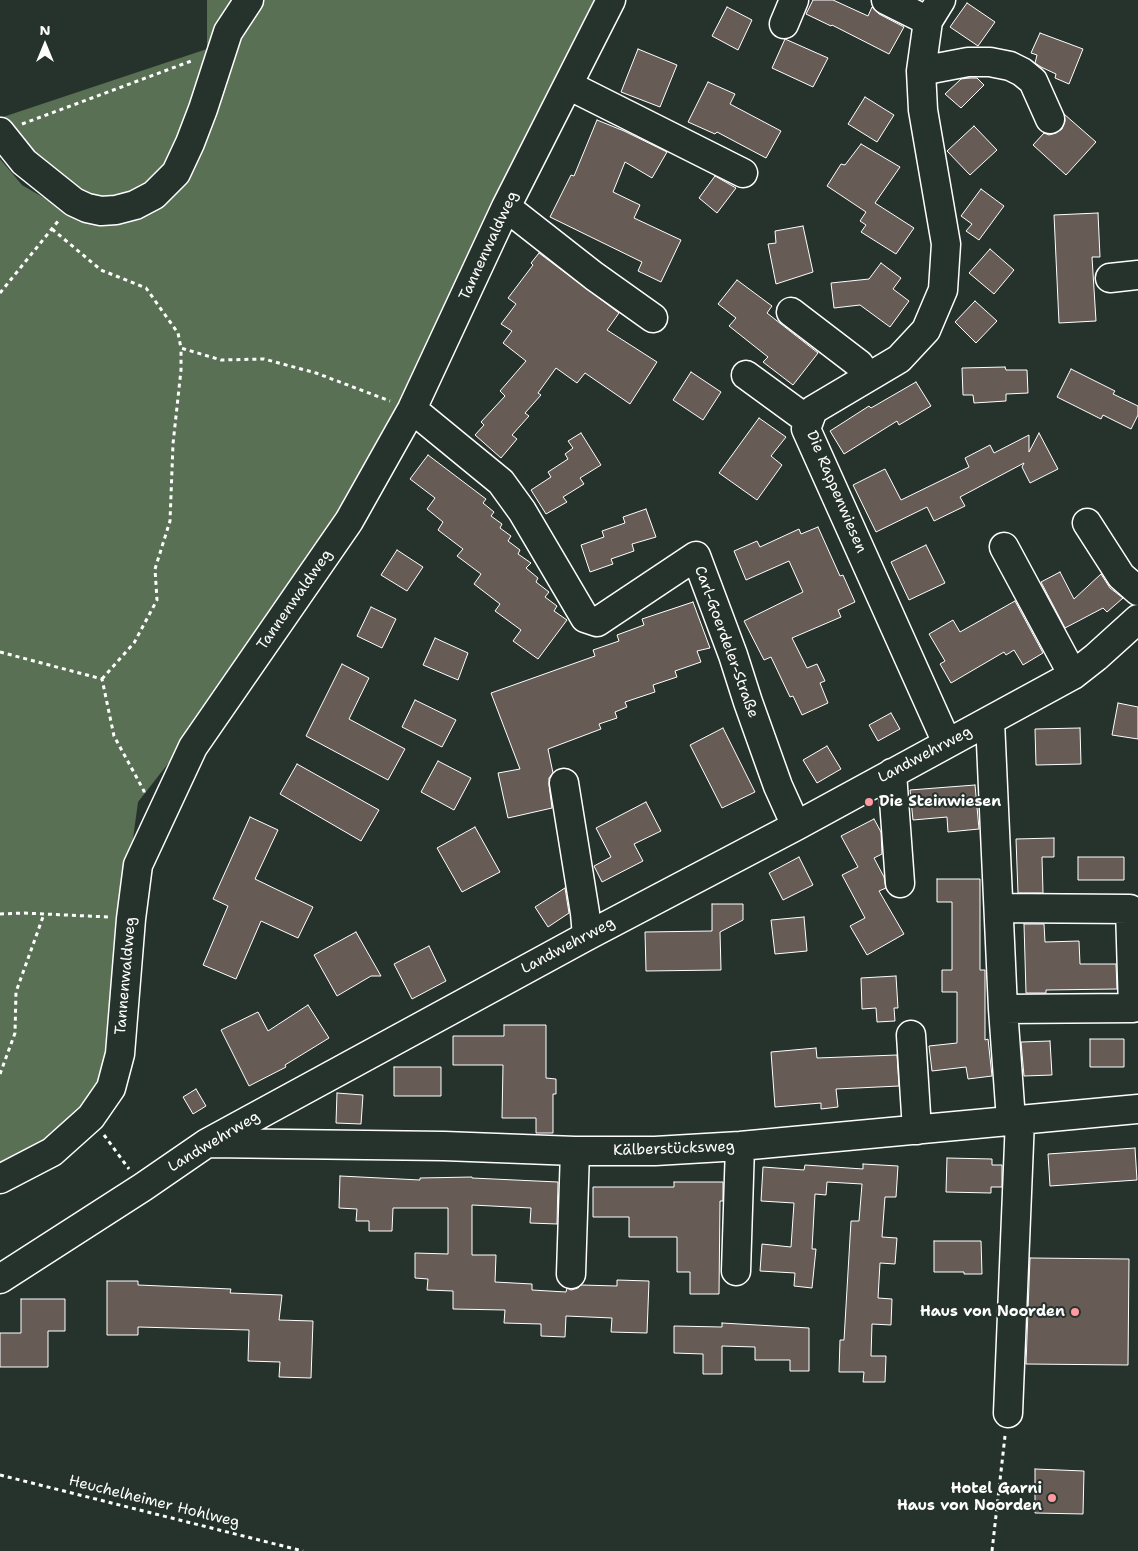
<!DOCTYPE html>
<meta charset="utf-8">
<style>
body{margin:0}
#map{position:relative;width:1138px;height:1551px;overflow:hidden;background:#26332d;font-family:"Shantell Sans",sans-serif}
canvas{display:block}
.north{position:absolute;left:20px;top:20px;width:50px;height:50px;-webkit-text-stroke:4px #26332d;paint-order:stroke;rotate:0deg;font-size:14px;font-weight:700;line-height:20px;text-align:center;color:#fff}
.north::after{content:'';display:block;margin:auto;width:18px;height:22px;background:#fff;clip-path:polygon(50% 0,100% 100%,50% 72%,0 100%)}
</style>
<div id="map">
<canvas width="1138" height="1551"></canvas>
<div class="north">N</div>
</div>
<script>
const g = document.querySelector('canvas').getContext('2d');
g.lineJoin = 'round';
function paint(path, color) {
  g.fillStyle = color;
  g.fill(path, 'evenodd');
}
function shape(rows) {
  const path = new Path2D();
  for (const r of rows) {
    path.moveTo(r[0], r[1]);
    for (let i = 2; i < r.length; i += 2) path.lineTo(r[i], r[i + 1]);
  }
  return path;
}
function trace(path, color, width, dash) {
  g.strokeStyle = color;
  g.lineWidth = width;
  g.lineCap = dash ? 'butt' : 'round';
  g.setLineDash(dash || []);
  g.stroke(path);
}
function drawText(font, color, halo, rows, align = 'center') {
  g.font = font + ' "Shantell Sans",sans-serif';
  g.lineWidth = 4;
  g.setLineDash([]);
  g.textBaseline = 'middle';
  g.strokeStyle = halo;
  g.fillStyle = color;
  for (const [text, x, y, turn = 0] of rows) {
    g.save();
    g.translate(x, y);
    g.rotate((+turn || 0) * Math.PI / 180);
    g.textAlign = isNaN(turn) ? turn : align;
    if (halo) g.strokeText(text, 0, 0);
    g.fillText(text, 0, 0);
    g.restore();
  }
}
paint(shape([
 [207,0,601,0,397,422,181,747,138,802,130,861,118,916,101,1097,0,1177,0,159,22,185,70,213,104,221,192,170,223,96,232,64,182,128,161,173,132,199,92,199,14,144,0,118,207,49]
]), '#5a7054');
const building = shape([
 [813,0,833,0,868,16,872,7,879,14,904,27,889,54,832,25,831,26,806,14,813,0],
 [967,3,995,22,978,46,950,27,967,3],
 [727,7,752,20,738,50,712,36,727,7],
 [1040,33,1083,49,1069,84,1055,78,1056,74,1041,67,1035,63,1037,55,1031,53,1040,33],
 [785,39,828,58,813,87,772,68,785,39],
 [638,49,677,65,660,107,621,92,638,49],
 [969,78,977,78,984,85,961,108,945,94,961,79,969,78],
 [708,82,735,94,730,104,781,131,766,158,717,132,715,134,688,122,708,82],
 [865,97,894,115,877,142,848,124,865,97],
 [1064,114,1096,142,1066,175,1033,145,1044,133,1049,135,1056,133,1062,129,1065,121,1064,114],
 [597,120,624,131,667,152,652,178,625,162,613,192,640,205,634,218,681,240,661,282,638,271,642,262,550,217,571,175,574,176,597,120],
 [974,126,997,150,970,175,947,151,974,126],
 [861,144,900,167,875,203,914,228,896,254,861,232,866,225,860,221,866,212,827,186,841,164,845,165,861,144],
 [715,176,736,188,717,213,699,198,715,176],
 [981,189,1004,206,979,240,966,231,972,224,961,216,981,189],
 [1098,213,1100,257,1092,257,1096,321,1059,323,1054,215,1098,213],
 [803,226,813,272,776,284,768,244,776,243,775,231,803,226],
 [990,249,1014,270,994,294,969,273,990,249],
 [539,253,619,313,607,330,657,362,630,404,585,373,577,383,556,368,538,393,541,395,525,413,529,416,512,435,517,439,501,458,475,435,484,425,481,422,505,396,500,391,526,361,503,343,512,331,501,324,516,304,508,298,533,265,531,263,539,253],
 [881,263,901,278,893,289,909,301,890,327,860,305,834,308,831,283,869,279,881,263],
 [737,280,772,306,767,313,818,353,793,385,763,362,768,357,729,326,736,318,718,304,737,280],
 [975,301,997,321,976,343,955,322,975,301],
 [1005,367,1006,370,1027,370,1028,393,1006,394,1006,401,974,403,973,395,963,395,962,368,1005,367],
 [1071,369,1115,391,1113,394,1138,406,1138,415,1131,429,1103,415,1101,419,1057,397,1071,369],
 [691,372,721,392,703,420,673,400,691,372],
 [916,382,931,406,899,425,897,421,844,454,830,431,869,406,871,408,916,382],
 [759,418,786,437,771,456,782,465,757,500,719,473,759,418],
 [581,433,601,465,580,478,584,484,563,497,567,502,546,514,531,490,551,477,548,472,568,459,565,454,573,448,568,441,581,433],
 [1039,433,1058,469,1030,483,1022,467,1024,463,960,497,965,506,934,521,927,507,876,532,853,485,885,469,901,500,969,467,965,458,990,445,994,453,1029,435,1029,452,1039,433],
 [428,455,486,499,483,503,494,512,491,516,502,524,500,528,511,536,508,541,520,550,518,554,531,563,526,568,538,578,536,582,549,592,545,597,557,606,554,611,567,620,538,659,513,641,521,630,495,611,500,604,474,584,481,574,457,556,463,549,438,530,443,522,427,509,435,498,410,479,428,455],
 [646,509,656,537,632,544,634,551,611,559,613,564,590,572,581,545,604,537,602,531,625,523,623,517,646,509],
 [818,527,840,576,843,575,855,602,838,610,841,617,792,638,807,668,817,664,825,681,820,683,828,703,802,715,793,696,790,697,771,657,764,660,744,621,803,592,789,561,746,580,734,551,757,541,760,547,799,529,801,534,818,527],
 [926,545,945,583,909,600,891,562,926,545],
 [397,550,423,567,407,591,381,575,397,550],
 [1060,572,1074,599,1101,574,1110,588,1123,598,1107,612,1103,608,1065,628,1041,582,1060,572],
 [1015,601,1043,653,1023,665,1014,650,1006,655,1004,652,951,683,940,664,945,661,929,634,953,620,960,632,1015,601],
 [693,602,710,648,697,651,701,662,675,671,677,677,653,685,655,692,625,702,627,707,615,712,617,718,599,724,601,729,548,749,553,773,549,778,549,785,552,808,508,818,498,773,520,769,491,693,595,656,593,650,619,641,617,635,644,625,642,619,693,602],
 [371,607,396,619,382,648,357,636,371,607],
 [435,638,468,653,458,680,423,665,435,638],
 [342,664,369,678,349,719,405,749,388,780,306,736,342,664],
 [415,700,456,720,442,747,402,727,415,700],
 [1118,703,1138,707,1138,739,1112,735,1118,703],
 [891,713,900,729,878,741,869,725,891,713],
 [723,728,755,792,722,808,690,745,723,728],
 [1080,728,1081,764,1036,765,1035,729,1080,728],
 [827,746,841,769,817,783,803,760,827,746],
 [438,761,471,778,454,810,421,792,438,761],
 [297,764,379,810,361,841,280,794,297,764],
 [975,785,979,829,948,832,947,817,913,820,910,790,975,785],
 [646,802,661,831,634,844,643,861,602,882,594,866,611,857,596,828,646,802],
 [250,817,278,830,255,879,313,907,298,938,261,921,236,979,203,965,228,906,213,899,250,817],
 [874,819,881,832,882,854,874,858,884,877,886,888,879,891,904,934,867,955,850,926,865,918,842,875,858,867,841,836,874,819],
 [475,827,500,872,462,892,437,848,475,827],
 [1054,838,1054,857,1042,857,1043,893,1018,893,1016,839,1054,838],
 [799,857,813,885,783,900,769,873,799,857],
 [1078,857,1124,857,1124,880,1078,880,1078,857],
 [937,879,980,879,980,970,985,970,985,1040,988,1039,992,1076,968,1079,966,1067,932,1071,929,1046,957,1043,957,992,942,992,942,970,952,970,952,902,937,902,937,879],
 [565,888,569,913,548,927,535,907,565,888],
 [712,904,743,904,743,920,720,932,721,970,646,971,645,932,712,931,712,904],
 [804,917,807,951,775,954,771,920,804,917],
 [1024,924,1044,924,1045,942,1079,941,1080,964,1116,964,1117,989,1046,990,1046,993,1026,993,1024,924],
 [356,932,381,976,371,976,337,996,314,955,356,932],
 [429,946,446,981,412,999,394,964,429,946],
 [896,976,898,1008,894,1008,895,1021,877,1022,876,1008,862,1009,861,978,896,976],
 [308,1005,329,1038,285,1065,286,1067,249,1086,221,1030,258,1012,268,1031,308,1005],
 [504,1025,546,1025,546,1078,556,1079,556,1094,553,1094,553,1133,536,1133,536,1118,502,1118,503,1065,453,1065,453,1036,504,1036,504,1025],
 [1090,1039,1124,1039,1124,1067,1090,1067,1090,1039],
 [1050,1041,1052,1075,1024,1076,1021,1042,1050,1041],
 [816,1048,817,1058,897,1055,899,1086,836,1089,838,1107,821,1109,821,1103,775,1107,771,1052,816,1048],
 [394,1067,441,1067,441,1096,394,1096,394,1067],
 [196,1089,206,1106,193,1114,183,1097,196,1089],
 [337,1093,363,1095,361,1124,336,1123,337,1093],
 [1135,1148,1137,1180,1050,1186,1048,1154,1135,1148],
 [947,1158,992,1159,992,1165,1002,1165,1002,1187,991,1187,991,1193,946,1192,947,1158],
 [863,1164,898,1166,896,1197,885,1197,882,1237,897,1238,895,1264,880,1263,878,1298,892,1299,891,1325,872,1324,871,1356,886,1356,885,1382,863,1382,864,1372,839,1372,840,1340,844,1340,851,1221,859,1221,862,1184,827,1182,826,1195,815,1194,812,1249,816,1249,812,1288,794,1286,795,1273,760,1271,762,1244,791,1247,794,1203,761,1201,763,1167,804,1170,805,1165,863,1169,863,1164],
 [340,1176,420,1180,420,1178,472,1177,472,1178,558,1182,557,1224,530,1223,531,1208,472,1205,472,1255,496,1255,495,1282,532,1284,532,1290,566,1292,567,1288,571,1290,578,1288,581,1285,617,1286,617,1280,649,1281,647,1333,611,1332,612,1318,566,1316,565,1337,541,1336,541,1324,504,1323,505,1310,453,1309,453,1291,427,1290,428,1279,415,1278,415,1253,448,1254,448,1208,393,1208,392,1231,369,1231,369,1221,356,1221,357,1209,339,1208,340,1176],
 [674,1182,723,1182,723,1201,720,1201,719,1294,690,1294,690,1272,677,1272,677,1237,629,1237,629,1217,593,1217,593,1187,674,1187,674,1182],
 [934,1241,981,1241,982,1274,964,1274,964,1272,934,1272,934,1241],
 [1030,1258,1129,1259,1128,1365,1026,1364,1030,1258],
 [107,1281,138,1281,138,1285,231,1289,230,1293,282,1295,279,1320,313,1321,311,1378,279,1377,280,1362,248,1361,249,1330,138,1327,138,1335,107,1335,107,1281],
 [21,1299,65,1299,65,1331,48,1331,48,1367,0,1367,0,1333,21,1333,21,1299],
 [722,1323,809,1328,809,1371,790,1371,790,1360,755,1360,755,1347,722,1346,722,1374,703,1374,703,1354,674,1353,674,1326,722,1327,722,1323],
 [1035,1469,1084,1471,1083,1514,1035,1513,1035,1469]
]);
paint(building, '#675b56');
trace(building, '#fff', 1);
const minor = shape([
 [886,0,928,21],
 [941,0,928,21,921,71,923,110,946,244,943,290,926,330,899,359,813,410,806,429,947,743],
 [784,24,794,0],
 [921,71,968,62,990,62,1010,66,1022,72,1033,81,1050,119],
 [568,85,743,173],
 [0,132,24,162,74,202,87,208,101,211,116,210,135,205,154,195,176,173,190,143,203,109,228,32,249,0],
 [506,207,594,276,653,318],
 [1110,278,1138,275],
 [791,312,859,364,868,377],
 [746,375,809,421],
 [412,409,501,482,522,511,585,618,597,622,696,556,733,655,748,702,778,786,796,826],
 [1087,523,1121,576,1138,591],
 [1004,547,1073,675],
 [990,721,1003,1009,1011,1120],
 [892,773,900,883],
 [564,783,585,913,587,936],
 [999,908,1130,909,1133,1008,1003,1009],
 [911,1035,917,1130],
 [209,1143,444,1146,575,1151,655,1151,740,1146,1138,1109],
 [0,1179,52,1152,91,1117,111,1088,120,1054,131,919,138,865,158,822,193,747,349,521,412,409,506,207,611,0],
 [736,1271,740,1146],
 [571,1274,575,1151],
 [0,1279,143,1187,207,1143,587,936,796,826,1073,675,1096,657,1138,619],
 [1008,1413,1020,1119]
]);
trace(minor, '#fff', 31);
trace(shape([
 [22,124,194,60],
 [52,229,101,270,146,288,178,333,181,348,221,360,264,359,316,373,390,401],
 [0,293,59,220],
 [0,652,102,679,114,736,144,791,144,795],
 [102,679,134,643,157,600,155,569,170,521,173,444,181,370,181,348],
 [0,914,24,913,108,917],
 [0,1074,15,1033,16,992,44,914],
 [104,1135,129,1169],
 [0,1475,303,1551],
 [992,1551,1005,1436]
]), '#fff', 3, [4, 4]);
trace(minor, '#26332d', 28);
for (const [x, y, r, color] of [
 [869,802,5,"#ff9aa2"],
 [1075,1312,5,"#ff9aa2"],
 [1052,1498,5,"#ff9aa2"]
]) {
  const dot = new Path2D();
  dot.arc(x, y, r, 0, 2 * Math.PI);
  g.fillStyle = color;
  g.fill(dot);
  trace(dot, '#26332d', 2);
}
drawText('15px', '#fff', '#26332d', [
 ["Tannenwaldweg",489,246,-65],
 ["Die Rappenwiesen",836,492,67],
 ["Tannenwaldweg",295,600,-55],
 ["Carl-Goerdeler-Straße",726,642,70],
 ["Landwehrweg",925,755,-28],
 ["Landwehrweg",568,946,-28],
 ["Tannenwaldweg",126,976,-85],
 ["Landwehrweg",214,1142,-31],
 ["Kälberstücksweg",674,1149,-2],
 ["Heuchelheimer Hohlweg",154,1502,14]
]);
drawText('bold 15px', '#fff', '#26332d', [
 ["Die Steinwiesen",879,802,"left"],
 ["Haus von Noorden",1065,1312],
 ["Hotel Garni",1042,1489],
 ["Haus von Noorden",1042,1506]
], 'right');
</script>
